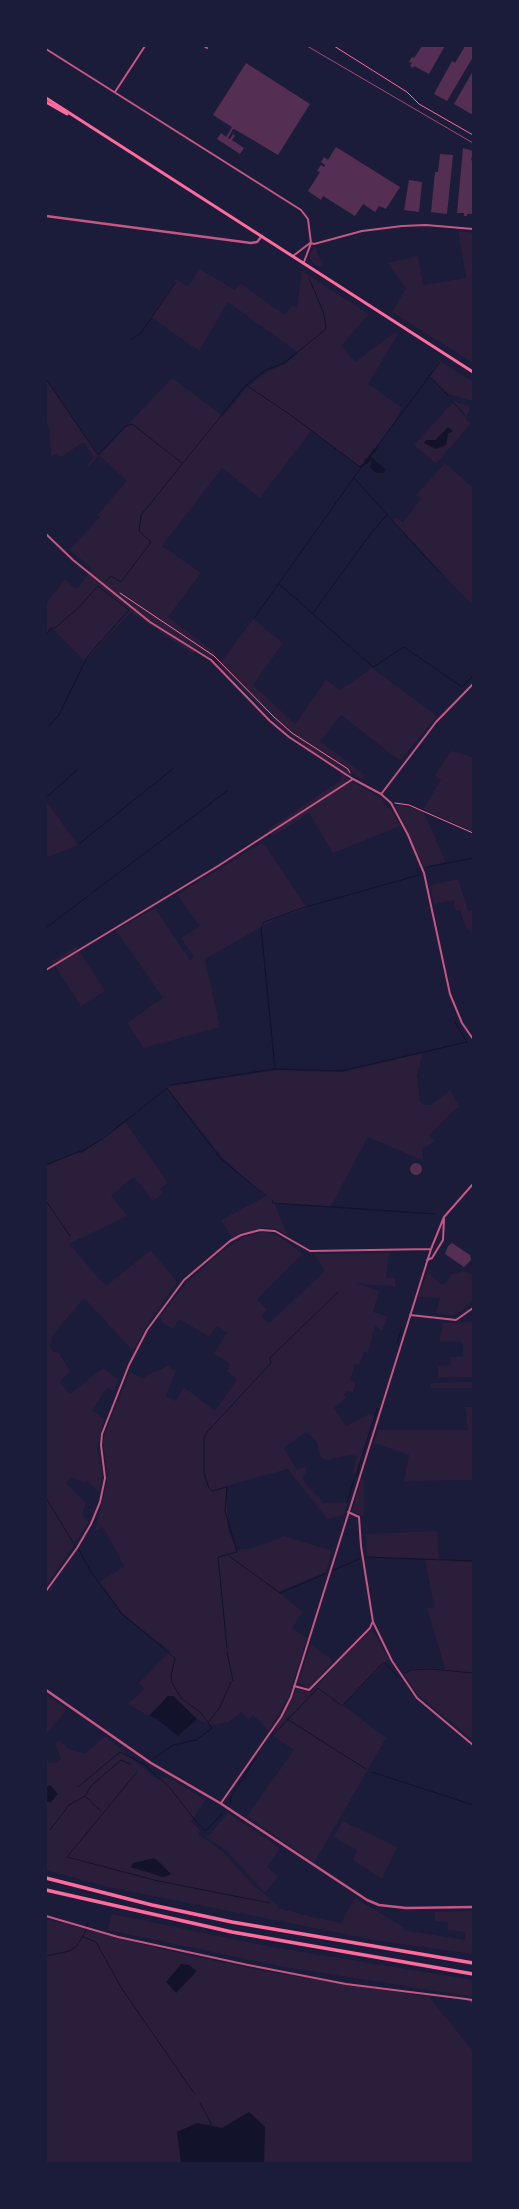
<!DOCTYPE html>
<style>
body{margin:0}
#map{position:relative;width:519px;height:2209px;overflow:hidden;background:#1b1b3a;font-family:"Archivo Narrow",sans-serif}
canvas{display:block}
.frame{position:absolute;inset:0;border:47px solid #1b1b3a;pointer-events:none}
</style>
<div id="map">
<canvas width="519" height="2209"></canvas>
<div class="frame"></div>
</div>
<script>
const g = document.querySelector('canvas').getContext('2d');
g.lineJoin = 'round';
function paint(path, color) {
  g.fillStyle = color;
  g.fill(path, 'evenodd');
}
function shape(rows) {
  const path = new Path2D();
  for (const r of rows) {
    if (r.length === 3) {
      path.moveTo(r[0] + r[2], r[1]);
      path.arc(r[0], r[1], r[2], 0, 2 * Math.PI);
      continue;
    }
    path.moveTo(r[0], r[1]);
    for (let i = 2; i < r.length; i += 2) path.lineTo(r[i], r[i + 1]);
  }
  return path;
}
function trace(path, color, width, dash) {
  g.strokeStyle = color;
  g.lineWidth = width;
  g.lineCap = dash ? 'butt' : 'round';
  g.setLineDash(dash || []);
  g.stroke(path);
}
paint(shape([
 [458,231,473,233,473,363,392,312,406,288,387,263,418,256,423,285,466,278],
 [315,246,322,265,320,267,312,262,310,258,311,253],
 [200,269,235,290,240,283,285,315,292,305,297,308,302,271,369,314,341,346,355,362,395,332,398,334,368,384,402,408,392,426,361,468,311,431,260,498,222,468,162,546,201,573,168,617,216,653,212,659,197,648,193,654,131,612,85,661,51,627,46,633,46,604,65,579,74,588,79,587,92,568,69,550,100,517,97,515,127,481,99,455,88,467,87,464,94,457,83,442,62,457,56,454,51,457,49,427,46,421,46,379,99,455,172,378,223,416,248,386,268,371,283,365,299,353,228,302,199,351,151,317,176,279,188,286],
 [440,361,473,382,473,401,448,394,429,376],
 [454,401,469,406,470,409,465,418,471,423,436,464,414,445],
 [445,463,471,486,473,484,473,606,393,521,396,518,403,522,421,499,416,495],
 [253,619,283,643,253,685,295,724,326,680,340,690,372,668,437,716,400,761,341,715,320,741,365,775,361,779,350,771,345,777,384,800,383,803,392,811,400,826,333,853,309,813,273,836,267,830,341,780,342,775,277,724,219,665],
 [451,751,473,757,473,832,423,809,441,780,435,775],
 [46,801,78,845,46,858],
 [398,804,423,811,446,862,424,867,396,808],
 [263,842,307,908,277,918,205,959,220,1027,144,1048,127,1023,163,998,116,930,155,908,190,960,194,957,181,938,200,926,177,895],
 [458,879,468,911,473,910,473,934,465,926,460,910,456,911,454,900,434,904,430,885],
 [76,946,105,991,81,1006,52,961],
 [423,1053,417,1076,420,1102,424,1105,431,1105,450,1090,459,1106,429,1135,434,1141,427,1147,422,1148,424,1161,368,1137,331,1206,275,1204,288,1236,275,1228,267,1228,241,1233,232,1238,221,1220,265,1197,222,1157,166,1087,278,1070,343,1072],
 [125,1122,168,1183,160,1189,163,1194,153,1201,134,1177,111,1195,127,1216,69,1244,106,1286,151,1250,177,1282,145,1328,133,1351,84,1298,52,1336,50,1346,52,1351,59,1353,70,1371,60,1382,70,1394,103,1368,118,1379,114,1391,107,1388,92,1410,104,1419,97,1448,102,1471,100,1493,86,1481,84,1483,71,1477,66,1483,86,1503,82,1514,89,1522,46,1587,46,1166,77,1152,82,1153],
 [263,1232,278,1236,303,1254,257,1299,267,1310,261,1316,269,1323,325,1271,314,1254,389,1253,386,1278,395,1278,395,1287,356,1283,379,1291,373,1312,387,1316,382,1331,375,1325,368,1353,364,1352,359,1365,355,1364,350,1380,356,1382,353,1392,346,1391,343,1396,347,1397,334,1408,346,1426,369,1414,375,1416,356,1474,352,1473,357,1456,349,1455,327,1460,321,1458,317,1442,306,1432,284,1448,297,1470,305,1466,307,1470,303,1477,305,1483,324,1503,348,1502,344,1515,327,1519,288,1469,226,1486,228,1530,237,1550,253,1548,284,1536,332,1551,326,1572,278,1592,303,1612,292,1628,307,1638,289,1697,269,1731,253,1715,249,1720,241,1712,229,1722,210,1725,197,1719,173,1696,168,1696,149,1716,128,1704,144,1689,139,1683,170,1651,123,1614,100,1582,124,1566,103,1527,95,1531,108,1477,103,1444,104,1435,130,1372,144,1379,147,1375,168,1366,176,1371,166,1396,176,1401,184,1387,215,1411,237,1379,227,1371,231,1365,214,1353,227,1333,217,1326,209,1337,179,1319,173,1329,163,1323,160,1317,187,1282,223,1250,244,1237],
 [428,1271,441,1285,446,1283,452,1274,463,1271,473,1275,473,1300,461,1311,452,1316,436,1313,440,1298,418,1297],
 [473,1322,473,1377,438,1377,438,1366,450,1365,451,1357,463,1357,463,1342,439,1342,443,1323],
 [473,1382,473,1388,431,1388,431,1383],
 [465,1407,473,1407,473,1480,404,1481,409,1455,374,1443,378,1430,468,1430],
 [361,1479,364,1480,364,1516,352,1511],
 [437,1531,439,1559,473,1562,473,1740,418,1695,403,1673,411,1669,428,1668,445,1669,427,1608,434,1607,425,1559,367,1558,366,1534],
 [372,1630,389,1659,343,1705,386,1738,314,1863,247,1816,294,1750,272,1735,296,1689,311,1692,345,1655],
 [311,1644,333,1661,311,1687,307,1688,298,1683],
 [46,1695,67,1709,46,1735],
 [105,1736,158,1780,167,1777,206,1800,191,1821,201,1831,198,1834,222,1851,253,1885,277,1905,278,1908,312,1917,341,1923,355,1898,393,1921,404,1928,403,1930,465,1940,465,1932,447,1930,448,1922,435,1921,435,1912,473,1911,473,1954,375,1940,108,1887,46,1870,46,1760,50,1763,56,1763,61,1759,55,1744,60,1740,68,1749,85,1754],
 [157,1859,168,1871,163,1877,131,1867],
 [228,1813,280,1848,267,1867,278,1876,265,1893,227,1851,207,1838],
 [343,1821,397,1847,382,1879,353,1860,357,1850,333,1837],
 [112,1914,272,1947,473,1980,473,1997,279,1966,108,1930],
 [46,1919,161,1949,263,1971,429,1997,473,2051,473,2163,46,2163]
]), '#2a1e3b');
paint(shape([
 [448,427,453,431,448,434,446,445,436,449,424,443,426,440,435,440],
 [378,447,371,457,386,470,384,473,376,473,370,467,372,462,371,460,360,469,360,466,364,463,365,458,367,459,374,449],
 [168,1696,173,1696,197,1719,178,1736,157,1719,149,1716],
 [50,1785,58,1794,51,1802,46,1802,46,1787],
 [154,1858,171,1874,170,1875,163,1877,131,1867,133,1863],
 [181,1964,189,1965,197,1971,176,1993,166,1982],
 [249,2112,265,2127,264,2163,181,2163,177,2132,197,2123,222,2128]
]), '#12122b');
trace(shape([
 [130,340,141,333,175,283],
 [429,376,448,395],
 [46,379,98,455,126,426,132,424,182,463],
 [246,385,292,416,360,467],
 [452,401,465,415],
 [375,449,440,362],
 [354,478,440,573],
 [106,581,111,576,121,582,151,542,139,531,141,515,246,385,266,370,284,363,326,329,324,314,309,278],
 [279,584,373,667,404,647,462,687,473,676],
 [473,600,473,599],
 [313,613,371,533,387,515],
 [255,617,360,469],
 [46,635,51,628,55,628,78,608,98,586,129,610,87,657,59,715,49,726],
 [46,728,46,729],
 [47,797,78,769],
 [79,844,174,768],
 [427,867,473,858],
 [92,893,227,791],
 [46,928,88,896],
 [276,1069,341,1071,467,1042,455,1022],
 [170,1085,275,1069,261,928,264,922,302,908,419,875,417,869],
 [167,1088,221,1159,266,1196],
 [46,1165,78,1152,83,1151,104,1138,167,1088],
 [272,1200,273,1203,435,1214],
 [46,1201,70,1236],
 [401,1330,402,1327],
 [397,1343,401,1332],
 [362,1456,377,1409],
 [356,1477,361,1459],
 [46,1498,74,1544],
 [347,1503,354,1480],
 [79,1550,91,1572,122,1614,175,1658,171,1676,172,1683,181,1698,201,1713,212,1728,196,1740,173,1745,153,1759],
 [229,1556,280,1593,325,1574],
 [367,1557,473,1561],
 [334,1570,359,1559],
 [227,1648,218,1557,237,1552,225,1511,227,1487,212,1491,209,1488,204,1473,204,1439,207,1432,271,1363,270,1358,338,1292],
 [227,1652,233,1681],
 [405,1673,411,1670,431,1669,473,1673],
 [287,1719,366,1769],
 [208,1723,220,1707,231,1682],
 [273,1735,318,1688,342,1706,384,1662,398,1677],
 [258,1755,260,1753],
 [255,1760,257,1758],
 [137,1772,67,1857,158,1881,270,1903],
 [372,1772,473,1805],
 [78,1787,120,1752,144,1764,169,1787,195,1820,206,1831,222,1814],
 [86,1795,90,1787,121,1760,130,1764],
 [230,1804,231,1797,253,1762],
 [50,1830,69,1805,85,1796,100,1810],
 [86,1927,88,1922],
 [83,1937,96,1942,122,1989,194,2093],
 [46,1956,69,1951,77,1946,86,1930],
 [200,2103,211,2123,210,2126]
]), '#12122b', 1);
paint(shape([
 [422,46,445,46,429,74,414,66,413,68,410,66,412,63,409,62,412,57,414,58],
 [465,46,473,46,473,57,447,101,434,94,452,61,455,63],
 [246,63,310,104,278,155,236,130,233,129,228,138,230,139,233,134,235,136,232,140,244,148,240,154,217,139,221,133,226,137,232,127,213,115],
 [473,71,473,115,454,104],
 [336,147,400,187,386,209,379,206,375,212,363,204,355,216,323,196,321,200,308,191,320,172,317,171,321,165,324,167,325,165,321,162,324,157,328,160],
 [463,148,473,151,471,160,473,161,473,214,467,214,467,216,464,216,464,213,457,213],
 [440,154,453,155,447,214,431,212,435,172,438,172],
 [409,180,422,182,419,212,404,210],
 [416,1169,6],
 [452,1243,470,1255,471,1260,464,1267,445,1254,448,1246]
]), '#542f53');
trace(shape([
 [334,46,407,92,419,104,473,135],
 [120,593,214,656,274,717,292,733,348,769,350,773],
 [395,803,409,805,473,833]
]), '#ff6b9d', 1);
trace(shape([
 [204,46,207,48],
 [46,49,301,210,308,219,311,243,304,262],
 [115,92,145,46],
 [311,243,314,244,362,231,402,226,426,225,473,229],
 [293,256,310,243],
 [46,534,73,560,150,622,211,660,270,721,289,737,353,779,381,794,391,803,408,835,424,873,450,994,462,1023,473,1039],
 [382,793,436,722,473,684],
 [46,970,218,866,353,779],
 [427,1260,432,1258,443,1240,444,1219],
 [410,1315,456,1320,473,1308],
 [348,1512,359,1517,361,1546,373,1622,392,1661,417,1698,473,1745],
 [46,1591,77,1548,91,1524,100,1502,105,1478,101,1445,102,1434,129,1365,147,1330,184,1280,230,1241,241,1235,260,1230,275,1231,310,1251,431,1249],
 [294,1686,309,1690,312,1687,370,1628,372,1623],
 [221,1803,281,1717,291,1697,431,1249,444,1217,473,1184],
 [46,1916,118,1937,248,1965,346,1984,466,1999,472,2000,473,2003]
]), '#c65784', 2);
trace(shape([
 [46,216,251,243,257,242,262,236],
 [46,1690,151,1763,220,1803,367,1900,379,1905,406,1908,473,1907]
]), '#c65784', 2.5);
trace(shape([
 [46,98,473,372],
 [46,102,67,114]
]), '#ff6b9d', 3);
trace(shape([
 [46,1878,152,1905,232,1922,473,1963],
 [46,1890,232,1932,473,1974]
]), '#ff6b9d', 3.5);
trace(shape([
 [307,46,473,143]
]), '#a44b75', 1);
</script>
